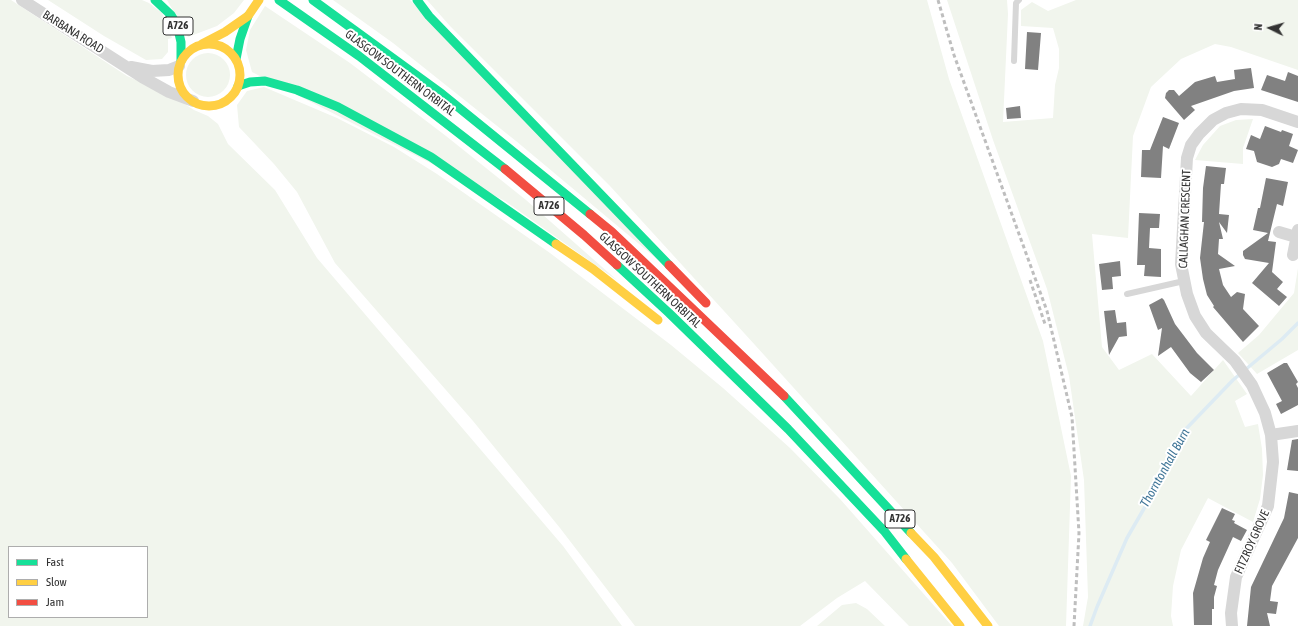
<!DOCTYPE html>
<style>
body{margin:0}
#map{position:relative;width:1298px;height:626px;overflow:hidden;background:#fff;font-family:"Asap Condensed",sans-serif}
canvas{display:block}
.legend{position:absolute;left:8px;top:546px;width:140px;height:72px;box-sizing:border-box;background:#fff;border:1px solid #adadad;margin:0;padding:5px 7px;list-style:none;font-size:12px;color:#333}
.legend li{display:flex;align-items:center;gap:8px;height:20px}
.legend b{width:20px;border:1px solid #adadad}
.north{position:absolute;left:1250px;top:8px;width:40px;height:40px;-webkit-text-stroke:3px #fff;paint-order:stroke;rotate:275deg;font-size:11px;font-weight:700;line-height:16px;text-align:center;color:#333}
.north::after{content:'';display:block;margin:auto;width:14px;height:18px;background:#333;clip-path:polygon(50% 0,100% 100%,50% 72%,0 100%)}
</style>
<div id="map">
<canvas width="1298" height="626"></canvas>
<ul class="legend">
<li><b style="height:5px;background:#16e098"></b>Fast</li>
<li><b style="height:5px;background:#ffcf43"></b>Slow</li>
<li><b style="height:5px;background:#f24e42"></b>Jam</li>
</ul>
<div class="north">N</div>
</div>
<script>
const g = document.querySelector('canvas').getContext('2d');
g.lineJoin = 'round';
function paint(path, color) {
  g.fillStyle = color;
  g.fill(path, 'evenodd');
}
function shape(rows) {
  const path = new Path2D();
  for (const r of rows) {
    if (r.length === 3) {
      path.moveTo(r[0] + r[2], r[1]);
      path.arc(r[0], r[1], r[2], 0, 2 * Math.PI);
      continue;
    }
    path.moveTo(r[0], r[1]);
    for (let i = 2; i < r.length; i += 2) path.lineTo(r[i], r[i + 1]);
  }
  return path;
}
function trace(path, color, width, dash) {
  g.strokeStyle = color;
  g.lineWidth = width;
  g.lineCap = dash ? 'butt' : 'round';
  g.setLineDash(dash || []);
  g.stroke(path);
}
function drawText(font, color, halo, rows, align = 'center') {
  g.font = font + ' "Asap Condensed",sans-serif';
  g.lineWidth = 4;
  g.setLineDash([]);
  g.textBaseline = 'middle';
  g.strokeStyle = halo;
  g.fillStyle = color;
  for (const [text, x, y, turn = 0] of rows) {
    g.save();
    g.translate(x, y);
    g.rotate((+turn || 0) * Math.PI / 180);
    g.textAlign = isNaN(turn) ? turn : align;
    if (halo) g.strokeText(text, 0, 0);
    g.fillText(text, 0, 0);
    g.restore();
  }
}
paint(shape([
 [0,0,11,0,127,76,174,97,194,110,208,116,218,124,228,144,275,190,317,258,563,546,622,626,0,626],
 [9,547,147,547,147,617,9,617],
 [48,0,142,0,149,3,162,13,172,38,168,39,168,52,162,59,146,60,104,36],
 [167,0,244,0,234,13,217,26,188,37],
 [333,0,410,0,663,264,516,141,393,43],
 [427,0,927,0,949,79,1043,341,1071,476,1066,626,999,626,952,563,755,345,610,186,450,26],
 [947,0,1007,0,1008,14,1003,122,1053,118,1055,85,1059,68,1059,49,1053,28,1021,26,1021,10,1032,2,1048,11,1076,0,1298,0,1298,70,1231,47,1215,44,1181,59,1151,87,1133,136,1128,238,1092,234,1102,347,1119,370,1152,354,1191,396,1223,360,1247,394,1235,401,1245,427,1258,424,1262,449,1263,475,1260,499,1253,522,1208,498,1181,550,1173,586,1171,616,1173,626,1083,626,1088,597,1084,480,1069,376,1047,289,993,140],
 [265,6,350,63,446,136,526,200,618,281,505,201,252,72,246,50,250,30],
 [208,75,22],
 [264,87,337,118,394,147,437,174,550,253,671,345,723,388,790,448,840,499,952,626,909,626,865,581,837,598,800,626,635,626,560,528,473,421,335,263,297,192,274,164,239,127,237,105,247,91],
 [1253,119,1243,148,1243,164,1195,160,1203,145,1220,126,1236,120],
 [1298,268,1298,350,1257,374,1238,353,1259,335,1294,293],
 [856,603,867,609,885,626,817,626,842,605]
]), '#f1f5ed');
trace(shape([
 [1090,626,1097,607,1127,538,1153,493,1183,432,1233,380,1282,339,1298,323]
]), '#ddebf3', 3.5);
paint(shape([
 [1027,32,1041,33,1038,70,1025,69],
 [1251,68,1254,88,1234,91,1191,106,1195,110,1184,120,1165,98,1166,93,1169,90,1174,90,1179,96,1195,82,1215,76,1217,82,1235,79,1234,70],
 [1288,72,1298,76,1298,102,1261,90,1267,75,1285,81],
 [1020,106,1021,118,1007,119,1006,108],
 [1163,117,1179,123,1169,149,1163,146,1161,178,1141,177,1142,150,1150,150],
 [1265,126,1281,132,1282,130,1293,134,1289,146,1298,150,1293,163,1281,159,1279,164,1272,167,1257,162,1254,151,1246,149,1251,135,1260,139],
 [1206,166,1226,168,1224,184,1221,184,1219,214,1229,215,1227,233,1219,222,1223,239,1219,239,1218,254,1235,266,1219,269,1223,285,1231,297,1237,292,1245,294,1243,309,1259,326,1243,342,1213,307,1214,306,1207,295,1203,279,1200,258,1204,222,1202,222,1203,188],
 [1266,178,1288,182,1283,206,1277,204,1268,241,1276,242,1272,272,1283,282,1277,289,1287,297,1279,306,1252,283,1269,263,1245,259,1243,255,1243,251,1268,233,1253,230,1258,208,1260,208],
 [1139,213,1160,214,1159,228,1150,228,1149,248,1161,249,1161,277,1144,276,1145,265,1137,265],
 [1120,261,1121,276,1112,277,1113,289,1102,290,1099,264],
 [1162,298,1164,300,1175,324,1197,353,1214,370,1201,382,1190,373,1171,347,1158,356,1162,328,1158,330,1149,305],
 [1115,310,1117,323,1126,322,1127,336,1119,337,1109,355,1104,311],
 [1284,363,1287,363,1298,382,1296,384,1298,388,1298,405,1281,414,1276,404,1282,401,1267,373],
 [1298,439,1298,471,1287,470,1292,440],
 [1289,492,1298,494,1298,538,1272,586,1270,601,1278,602,1276,614,1267,613,1270,626,1247,626,1251,587,1284,518],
 [1222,508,1235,514,1232,520,1235,521,1234,523,1247,530,1241,541,1233,537,1218,570,1214,585,1217,586,1214,597,1214,609,1212,609,1212,625,1194,625,1193,593,1203,558,1210,542,1206,540]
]), '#818181');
trace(shape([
 [1014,61,1016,3,1019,0],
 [1127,294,1184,281]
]), '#d7d7d7', 6);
trace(shape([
 [22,0,142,77,169,92,193,101],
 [131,67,152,71,169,70,179,66],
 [1298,122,1262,110,1241,109,1226,113,1213,120,1199,134,1191,145,1187,158,1181,264,1187,294,1195,316,1206,333,1235,361,1252,385,1265,413,1271,435,1298,431],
 [1279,232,1296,237],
 [1293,255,1298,230],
 [1232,626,1231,613,1236,577,1268,506,1273,462,1271,435]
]), '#d7d7d7', 12);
trace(shape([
 [155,0,171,15,177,25,181,42,181,61],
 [279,0,359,56,505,169],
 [313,0,442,94,590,214],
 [417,0,429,16,669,265],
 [236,59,240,39,248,16],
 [238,86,250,82,265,81,297,90,338,107,431,157,556,244],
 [617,265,669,313,788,429,885,532,906,559],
 [784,396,911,533]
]), '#16e098', 9);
trace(shape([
 [202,44,225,32,248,16,259,0],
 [209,75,31],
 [556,244,593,269,658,320],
 [911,533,934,557,988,626],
 [906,559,960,626]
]), '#ffcf43', 9);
trace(shape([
 [505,169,584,235,617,265],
 [590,214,612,232,784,396],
 [669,265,706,303]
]), '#f24e42', 9);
trace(shape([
 [938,0,954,55,1047,311,1072,417,1079,533,1074,626],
 [1030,280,1045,324]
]), '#bebebe', 3, [4, 3]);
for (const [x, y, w] of [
 [178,26,30],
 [549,206,30],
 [900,519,30]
]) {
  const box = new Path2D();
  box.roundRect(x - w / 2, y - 9, w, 18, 3);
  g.fillStyle = '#fff';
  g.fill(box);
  trace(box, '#333', 1);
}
drawText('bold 11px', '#333', null, [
 ["A726",178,26],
 ["A726",549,206],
 ["A726",900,519]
]);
drawText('12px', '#333', '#fff', [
 ["BARBANA ROAD",73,32,32],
 ["GLASGOW SOUTHERN ORBITAL",400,73,37],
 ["CALLAGHAN CRESCENT",1185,219,-88],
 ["GLASGOW SOUTHERN ORBITAL",650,280,43],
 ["FITZROY GROVE",1252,542,-66]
]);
drawText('italic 13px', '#3f7597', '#fff', [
 ["Thorntonhall Burn",1165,468,-61]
]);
</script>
